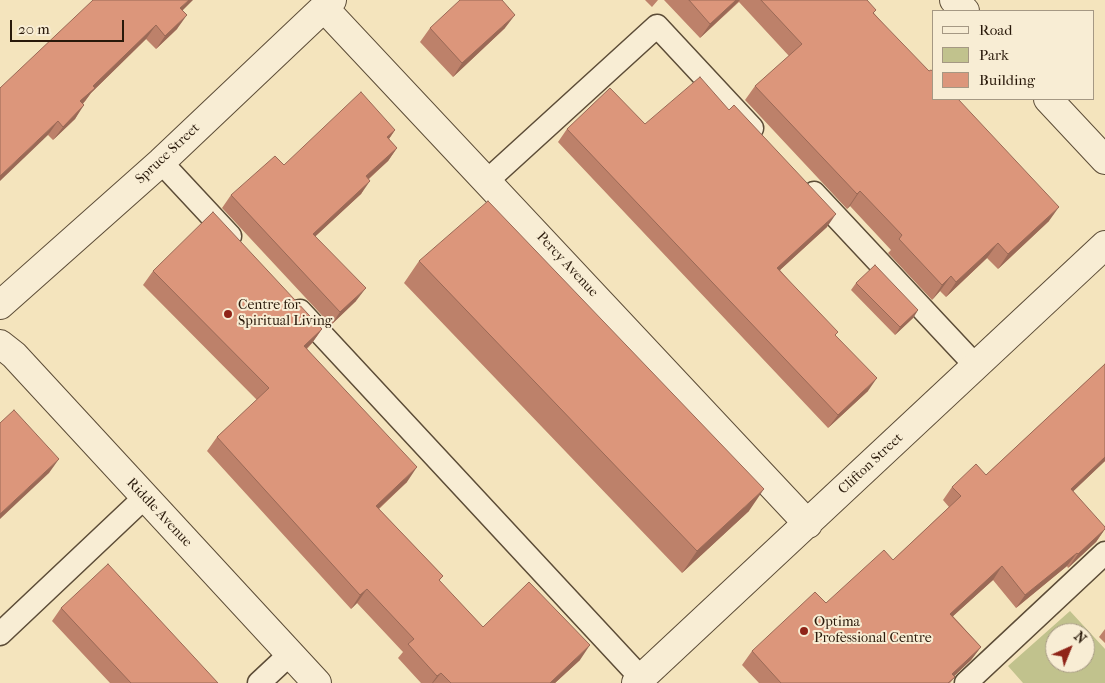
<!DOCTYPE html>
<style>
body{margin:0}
#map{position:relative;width:1105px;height:683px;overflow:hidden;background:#f4e4bd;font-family:"IM FELL French Canon",serif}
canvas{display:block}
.legend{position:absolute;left:932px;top:10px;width:162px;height:90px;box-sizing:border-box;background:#f8edd4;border:1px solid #a59883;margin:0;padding:6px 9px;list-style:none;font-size:15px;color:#29190a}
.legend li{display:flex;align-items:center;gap:10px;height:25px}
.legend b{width:25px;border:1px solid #a59883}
.north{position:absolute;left:1045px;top:623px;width:50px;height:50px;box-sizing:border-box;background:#f8edd4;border:1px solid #a59883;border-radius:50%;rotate:44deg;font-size:14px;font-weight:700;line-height:20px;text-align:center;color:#29190a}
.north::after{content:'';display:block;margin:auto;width:18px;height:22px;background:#8f2418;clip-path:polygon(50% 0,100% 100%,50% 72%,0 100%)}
.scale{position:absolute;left:10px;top:20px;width:114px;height:22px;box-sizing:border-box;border:2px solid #29190a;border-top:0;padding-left:6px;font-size:15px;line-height:18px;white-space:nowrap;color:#29190a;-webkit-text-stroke:4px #f8edd4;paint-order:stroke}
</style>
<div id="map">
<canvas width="1105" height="683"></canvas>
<ul class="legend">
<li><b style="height:6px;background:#f8edd4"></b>Road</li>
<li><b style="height:14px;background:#c1c28d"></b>Park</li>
<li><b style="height:14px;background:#dc967b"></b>Building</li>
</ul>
<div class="north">N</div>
<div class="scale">20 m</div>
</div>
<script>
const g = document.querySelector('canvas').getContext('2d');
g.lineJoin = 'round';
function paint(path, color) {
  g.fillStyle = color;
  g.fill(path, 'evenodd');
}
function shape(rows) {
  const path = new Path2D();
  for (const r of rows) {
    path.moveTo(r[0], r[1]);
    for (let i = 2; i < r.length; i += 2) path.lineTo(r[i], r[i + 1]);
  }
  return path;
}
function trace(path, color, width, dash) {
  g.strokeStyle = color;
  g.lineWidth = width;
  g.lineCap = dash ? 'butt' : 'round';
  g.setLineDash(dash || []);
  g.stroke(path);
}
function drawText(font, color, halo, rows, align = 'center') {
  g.font = font + ' "IM FELL French Canon",serif';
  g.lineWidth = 4;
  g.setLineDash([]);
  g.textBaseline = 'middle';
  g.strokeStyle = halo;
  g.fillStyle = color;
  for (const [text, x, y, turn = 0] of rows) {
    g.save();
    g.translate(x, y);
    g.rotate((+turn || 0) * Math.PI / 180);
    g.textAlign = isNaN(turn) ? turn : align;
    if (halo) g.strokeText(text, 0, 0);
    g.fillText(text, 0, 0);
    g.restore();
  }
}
paint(shape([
 [1070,611,1105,649,1105,683,1023,683,1008,666],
 [1055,633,1085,633,1085,663,1055,663]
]), '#c1c28d');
const service = shape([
 [161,162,230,236],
 [488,180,657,26,752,128],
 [814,193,975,365],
 [300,311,641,678],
 [0,634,145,497],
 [259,683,290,654],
 [966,683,1105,553]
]);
const minor = shape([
 [954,0,965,11],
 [324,8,808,524],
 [1048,99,1105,160],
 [0,305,161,162,332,0],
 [0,344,14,355,317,683],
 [636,683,1105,245]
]);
trace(service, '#5c4c37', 25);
trace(minor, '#5c4c37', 30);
trace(service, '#f8edd4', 22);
trace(minor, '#f8edd4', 28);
paint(shape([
 [93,0,183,10,177,29,156,49,146,39,91,93,83,104,75,119,53,140,48,135],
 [645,0,658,0,652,7],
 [664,0,867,0,874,13,1049,221,998,269,987,258,946,297,940,291,932,300,888,253,891,250,850,206,847,209,745,100,755,86,789,56,739,2,700,38],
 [430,28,505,28,453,77,420,42],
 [645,124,827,227,780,270,836,336,868,391,828,428,558,142,567,129],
 [395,130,389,139,397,148,388,161,369,179,361,194,315,236,356,301,331,325,222,208,231,195,284,165],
 [419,261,749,511,682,573,404,283],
 [153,271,322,329,312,343,307,349,407,482,379,509,443,576,439,581,483,627,580,660,555,683,421,683,398,658,403,652,357,603,351,609,207,451,217,437,257,400,143,285],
 [856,283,918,310,913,318,895,335,851,290],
 [1105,364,1105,461,1073,491,1105,529,1096,542,1068,568,1067,566,1016,608,993,580,953,616,981,647,971,660,954,676,955,677,950,683,759,683,742,665,752,651,893,560,949,507,943,500,952,487,986,475],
 [61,608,218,683,110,683,52,621],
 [1105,629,1105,643,1099,637]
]), '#bd816a');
paint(shape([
 [189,0,193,0,171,22,180,8],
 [736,0,740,0,700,38,710,24],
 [187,15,177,29,156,49,165,36],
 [515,15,505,28,453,77,462,63],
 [156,25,146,39,91,93,85,101,71,115,80,101,93,86],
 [84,105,75,119,53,140,63,127],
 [58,121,48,135,0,181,0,176],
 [395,130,386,143,387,137],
 [397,148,388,161,357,189,366,176],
 [370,181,361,194,304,247,313,234],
 [860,191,850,206,847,209,857,194],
 [1059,207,1049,221,998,269,1008,254],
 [836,214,827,227,768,281,777,268],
 [998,243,987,258,946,297,956,282],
 [951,276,940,291,932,300,942,285],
 [366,288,356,301,331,325,340,312],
 [918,310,913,318,895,335,900,327],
 [322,329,312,343,294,360,304,346],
 [877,378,868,391,828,428,838,415],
 [1105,457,1105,461,1061,503,1071,489],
 [59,459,49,473,0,519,0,514],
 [417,467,407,482,366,520,376,506],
 [764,489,749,511,682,573,697,551],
 [1105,529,1096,542,1068,568,1078,554],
 [1077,553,1067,566,1016,608,1025,595],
 [1002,566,993,580,941,627,950,614],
 [367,589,357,603,351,609,360,595],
 [590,645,580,660,555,683,550,683],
 [981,647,971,660,947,683,952,674],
 [441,673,433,683,432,683,437,676]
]), '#9a6956');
const building = shape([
 [93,0,189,0,180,8,187,15,165,36,156,25,93,86,95,88,80,101,84,105,63,127,58,121,0,176,0,88,93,0],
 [460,0,502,0,515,15,462,63,430,28,460,0],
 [689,0,736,0,710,24,689,0],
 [761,0,867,0,876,10,873,13,929,71,931,70,934,72,934,99,958,99,1059,207,1008,254,998,243,956,282,951,276,942,285,899,239,902,235,860,191,857,194,755,86,802,44,761,0],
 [700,77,729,110,734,105,836,214,777,268,838,332,835,335,877,378,838,415,567,129,610,88,645,124,700,77],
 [361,92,395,130,387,137,397,148,366,176,370,181,313,234,366,288,340,312,231,195,275,156,284,165,361,92],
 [488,201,764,489,697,551,419,261,488,201],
 [213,212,322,329,304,346,417,467,376,506,443,576,439,580,483,627,529,582,590,645,550,683,451,683,441,673,437,676,408,644,414,639,367,589,360,595,217,437,269,388,153,271,213,212],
 [875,265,918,310,900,327,856,283,875,265],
 [1105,364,1105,457,1071,489,1105,527,1105,529,1078,554,1077,553,1025,595,1002,566,950,614,981,647,952,674,955,677,948,683,781,683,752,651,815,592,826,603,884,550,893,560,961,496,952,487,976,464,986,475,1105,364],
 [14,410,59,459,0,514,0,423,14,410],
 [108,564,218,683,131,683,61,608,108,564]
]);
paint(building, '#dc967b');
trace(building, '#9a6956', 1);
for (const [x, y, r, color] of [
 [228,314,5,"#8f2418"],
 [804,631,5,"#8f2418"]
]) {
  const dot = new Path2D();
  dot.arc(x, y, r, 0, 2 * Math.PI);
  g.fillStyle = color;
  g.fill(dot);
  trace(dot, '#f8edd4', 2);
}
drawText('14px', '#29190a', '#f8edd4', [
 ["Spruce Street",168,154,-43],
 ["Percy Avenue",567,265,47],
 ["Clifton Street",871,464,-43],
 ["Riddle Avenue",159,513,47]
]);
drawText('14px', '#29190a', '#f8edd4', [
 ["Centre for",238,306],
 ["Spiritual Living",238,322],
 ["Optima",814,623],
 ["Professional Centre",814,639]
], 'left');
</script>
